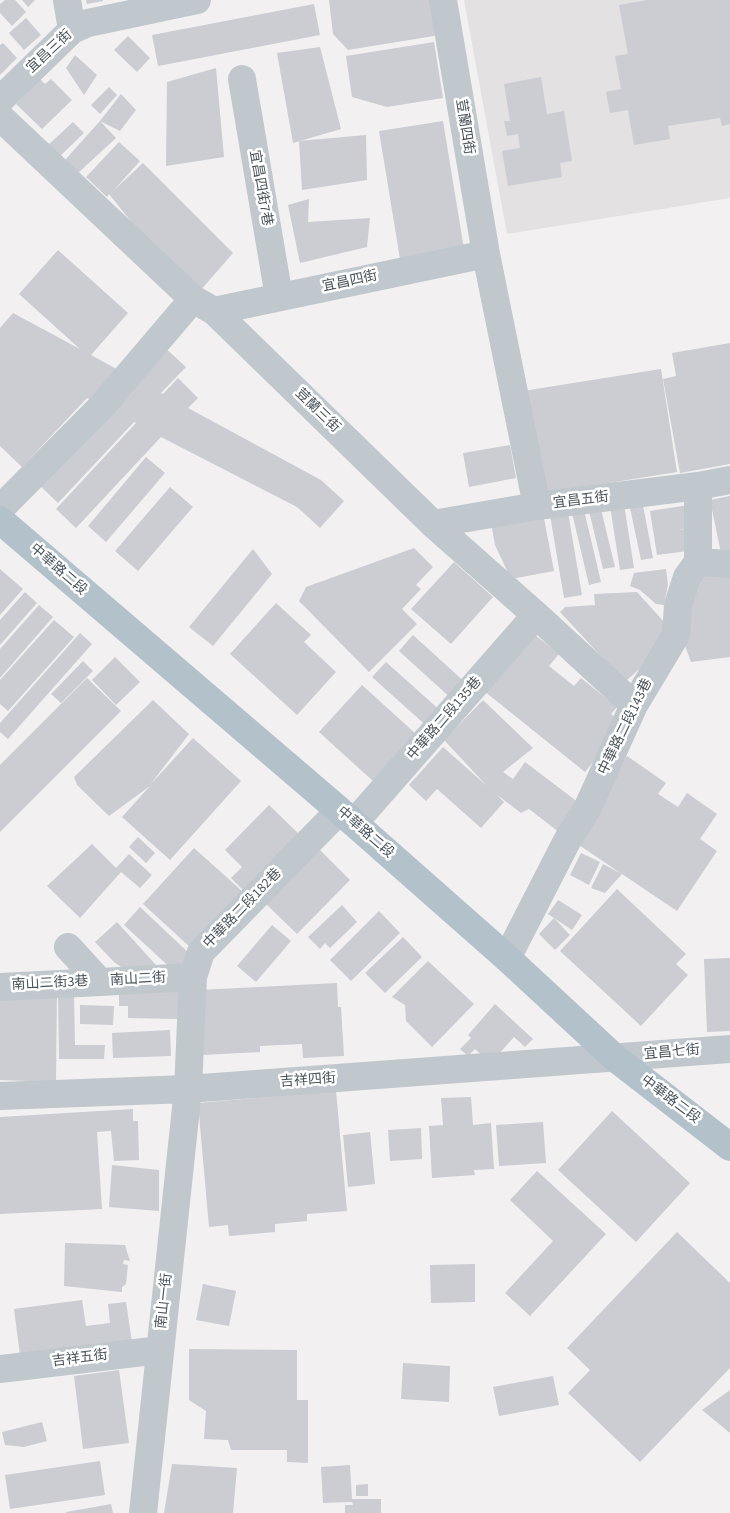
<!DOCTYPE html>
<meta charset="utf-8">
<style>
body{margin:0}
canvas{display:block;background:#f2f0f0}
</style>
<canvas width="730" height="1513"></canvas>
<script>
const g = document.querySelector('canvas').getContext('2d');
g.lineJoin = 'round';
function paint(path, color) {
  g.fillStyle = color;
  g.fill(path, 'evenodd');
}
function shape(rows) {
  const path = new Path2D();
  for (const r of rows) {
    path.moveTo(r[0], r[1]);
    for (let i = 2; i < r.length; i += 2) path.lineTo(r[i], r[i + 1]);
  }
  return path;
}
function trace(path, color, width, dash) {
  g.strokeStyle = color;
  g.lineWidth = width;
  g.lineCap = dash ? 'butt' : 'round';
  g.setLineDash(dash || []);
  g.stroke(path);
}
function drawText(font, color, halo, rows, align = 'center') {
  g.font = font + ' "Source Sans 3","Noto Sans TC",sans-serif';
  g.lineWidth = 5;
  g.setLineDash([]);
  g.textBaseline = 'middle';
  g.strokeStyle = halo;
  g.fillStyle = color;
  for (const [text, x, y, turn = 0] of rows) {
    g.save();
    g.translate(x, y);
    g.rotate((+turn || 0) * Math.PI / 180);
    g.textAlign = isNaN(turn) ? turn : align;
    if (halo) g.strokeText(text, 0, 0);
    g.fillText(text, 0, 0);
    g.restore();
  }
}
paint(shape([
 [464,0,730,0,730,198,507,234]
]), '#e3e1e2');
paint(shape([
 [5,0,15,0,26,12,12,26,0,13,0,4],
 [22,0,35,0,28,7],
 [86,0,103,0,103,1,87,4],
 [329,0,434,0,440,35,348,50,333,34],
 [647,0,730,0,730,124,722,126,720,118,668,126,670,139,634,145,628,110,610,113,606,92,621,89,615,56,628,54,619,5],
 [314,4,320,35,158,66,152,35],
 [26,18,41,35,24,50,9,33],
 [128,36,150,58,137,72,114,50],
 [434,42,443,98,387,107,352,97,346,56],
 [3,43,17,58,0,75,0,45],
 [320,47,341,129,293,143,277,53],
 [75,55,97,75,84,95,66,68],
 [216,68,224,157,166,166,167,82],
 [541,77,547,114,564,111,572,161,560,163,562,177,508,186,502,151,520,148,518,134,507,136,504,121,510,121,504,84],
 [40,79,45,84,51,79,72,100,42,129,16,104],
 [109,87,117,95,100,114,91,105],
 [121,94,136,110,120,131,100,121,116,138,77,174,64,161,100,121],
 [443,121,464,249,400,259,379,131],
 [73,122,84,133,58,158,47,146],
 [366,135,367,180,302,190,299,141],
 [119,142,140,161,114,190,143,163,233,253,193,299,109,194,107,197,86,177],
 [309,199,308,222,370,218,367,247,300,263,288,205],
 [58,250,128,313,91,355,131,377,162,345,186,367,161,393,163,394,178,378,198,398,188,408,321,480,344,501,320,528,297,507,161,437,76,528,56,509,136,423,134,422,58,503,34,480,103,407,87,398,22,467,0,446,0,328,13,313,80,349,19,294],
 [730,343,730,464,680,473,663,379,676,376,672,353],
 [661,369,677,472,540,494,523,391],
 [510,445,516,478,469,487,463,453],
 [146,457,165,473,106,542,88,526],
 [170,487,193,507,138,571,115,551],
 [730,496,730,565,721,553,710,500],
 [642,500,653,558,641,560,629,503],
 [624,504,634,568,620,570,610,506],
 [600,505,615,567,603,569,588,507],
 [689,505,692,527,677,530,693,528,696,550,657,555,650,511],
 [584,510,601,582,589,585,572,513],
 [568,512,582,595,564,598,550,515],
 [543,513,554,571,511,579,495,545,491,523],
 [414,548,433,567,416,585,421,589,402,609,417,624,369,672,299,601,306,587],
 [253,549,272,574,213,646,189,627],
 [454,562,493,597,451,644,411,609],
 [0,569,23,589,0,615],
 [666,569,668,585,664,605,656,604,640,590,630,586,634,573],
 [730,575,730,657,691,662,684,643,687,577],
 [25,592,37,603,0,645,0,620],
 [637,592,676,635,625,682,560,612,565,607,595,605,594,594],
 [276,603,311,635,304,642,336,672,297,715,230,654],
 [39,605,53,617,0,678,0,649],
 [54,620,74,637,8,711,0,704,0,680],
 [526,628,559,654,549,666,574,686,581,678,617,707,611,714,624,724,585,772,479,687],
 [80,633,92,644,8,739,0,732,0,723],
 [413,635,468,685,454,701,399,651],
 [115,657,140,682,116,705,92,680],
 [83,661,93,671,61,703,51,694],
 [386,662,443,713,430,729,372,677],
 [87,678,121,711,0,832,0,765],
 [362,685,417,735,374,782,319,732],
 [153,700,189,734,150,785,193,738,241,781,170,860,122,817,150,786,109,816,77,785,74,777],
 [483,700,533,748,503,772,513,779,525,762,587,809,568,839,529,809,521,813,496,794,504,802,481,828,437,789,426,801,409,785,443,747,487,786,444,740],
 [627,756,666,783,658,794,678,807,687,793,717,814,700,839,717,851,677,911,570,839],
 [269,805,301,836,246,893,231,878,242,867,225,850],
 [138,837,155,853,146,863,129,847],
 [92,844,116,868,129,854,152,875,140,888,121,872,80,918,47,886],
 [317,847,350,880,297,934,264,902],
 [194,848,242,891,191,948,143,904],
 [581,853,600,862,589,885,570,875],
 [603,864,622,874,605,893,591,888],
 [617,889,686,954,676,964,688,975,641,1026,560,951],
 [558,900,582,915,572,930,548,914],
 [342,905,357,922,330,948,325,943,320,949,308,937],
 [140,907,192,956,176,973,124,925],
 [379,911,400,933,351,981,330,960],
 [554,918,570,935,555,950,539,934],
 [117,922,156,965,140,980,114,962,95,942],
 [272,925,291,941,256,982,237,966],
 [403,937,422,957,385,993,365,973],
 [730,958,730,1031,707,1032,704,959],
 [428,961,474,1004,432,1047,406,1021,405,1005,392,997],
 [0,978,57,990,56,1082,0,1080],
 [337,983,338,1007,341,1007,344,1056,303,1058,302,1044,260,1046,260,1052,202,1055,199,990],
 [119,985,179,986,178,1019,128,1018,128,1006,119,1006],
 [58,992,74,992,75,1045,105,1045,104,1059,59,1059],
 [495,1004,533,1039,525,1047,514,1037,496,1057,487,1060,475,1049,468,1056,460,1049,471,1038,468,1035],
 [80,1005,114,1006,113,1025,80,1024],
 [170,1030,171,1056,113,1058,112,1033],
 [336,1091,347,1211,307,1214,307,1221,275,1224,275,1232,229,1236,228,1225,209,1227,198,1103],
 [471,1097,473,1125,491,1123,494,1169,474,1170,475,1175,432,1178,429,1126,443,1125,441,1098],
 [133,1109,133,1121,138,1121,139,1160,114,1161,111,1131,97,1132,102,1209,0,1214,0,1117],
 [612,1111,690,1183,636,1242,558,1170],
 [543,1122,546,1163,499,1166,496,1125],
 [421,1128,422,1159,390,1161,388,1130],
 [370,1132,375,1184,348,1187,343,1135],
 [112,1165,159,1170,159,1211,109,1207],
 [537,1171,606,1234,530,1316,505,1293,553,1241,510,1200],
 [677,1232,730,1283,730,1368,640,1462,568,1393,590,1370,567,1348],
 [65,1243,125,1245,130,1261,124,1260,123,1264,128,1265,126,1284,122,1287,122,1292,64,1286],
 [475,1264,475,1302,431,1303,430,1265],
 [203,1284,236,1291,229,1326,196,1320],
 [82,1300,86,1326,110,1323,108,1304,126,1302,133,1349,21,1363,14,1309],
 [189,1349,297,1350,297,1400,308,1400,308,1463,287,1462,287,1450,231,1450,228,1440,204,1439,206,1411,189,1400],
 [403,1363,450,1366,449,1402,401,1399],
 [119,1370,129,1443,83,1449,74,1376],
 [553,1376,559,1405,499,1416,493,1387],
 [730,1390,730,1433,702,1410],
 [42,1422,47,1441,24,1447,5,1445,2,1432],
 [100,1461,105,1495,10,1509,5,1475],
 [172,1464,237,1468,233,1513,164,1513],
 [350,1465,352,1499,381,1499,381,1513,345,1513,345,1505,353,1505,352,1502,323,1503,321,1467],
 [368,1484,368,1496,356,1496,356,1485],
 [111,1504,113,1513,66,1513,66,1512]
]), '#cbcdd2');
trace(shape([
 [67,0,72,30],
 [443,0,486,254,537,506],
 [242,79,279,297],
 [0,100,72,30,88,23,197,0],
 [0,117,193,299,214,311,433,524,536,615,634,705],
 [214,311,486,254],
 [0,509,102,406,193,299],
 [433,524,537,506,698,486,730,480],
 [698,562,730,564],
 [354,823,536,615],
 [68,947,100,982,193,977],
 [507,958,568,839,587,809,634,705,676,635,678,605,687,577,698,562,698,486],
 [0,987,100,982],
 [0,1096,188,1089,730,1049],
 [0,1369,160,1350],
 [143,1513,188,1089,193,977,201,952,339,811]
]), '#c0c8cd', 28);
trace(shape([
 [0,520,354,823,507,958,615,1058,730,1147]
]), '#b3c1cb', 28);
drawText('14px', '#4a545b', '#fff', [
 ["宜昌三街",50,52,-43],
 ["荳蘭四街",464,127,81],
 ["宜昌四街7巷",260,188,80],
 ["宜昌四街",350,282,-12],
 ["荳蘭三街",317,411,44],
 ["宜昌五街",581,501,-7],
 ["中華路二段",58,570,41],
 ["中華路二段135巷",445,719,-49],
 ["中華路二段143巷",626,727,-64],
 ["中華路二段",365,833,41],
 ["中華路二段182巷",243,909,-46],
 ["南山二街",138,980,-3],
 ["南山二街3巷",50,984,-3],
 ["宜昌七街",672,1053,-5],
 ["吉祥四街",308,1081,-4],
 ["中華路二段",670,1100,37],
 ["南山一街",165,1301,-84],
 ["吉祥五街",80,1359,-7]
]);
</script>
